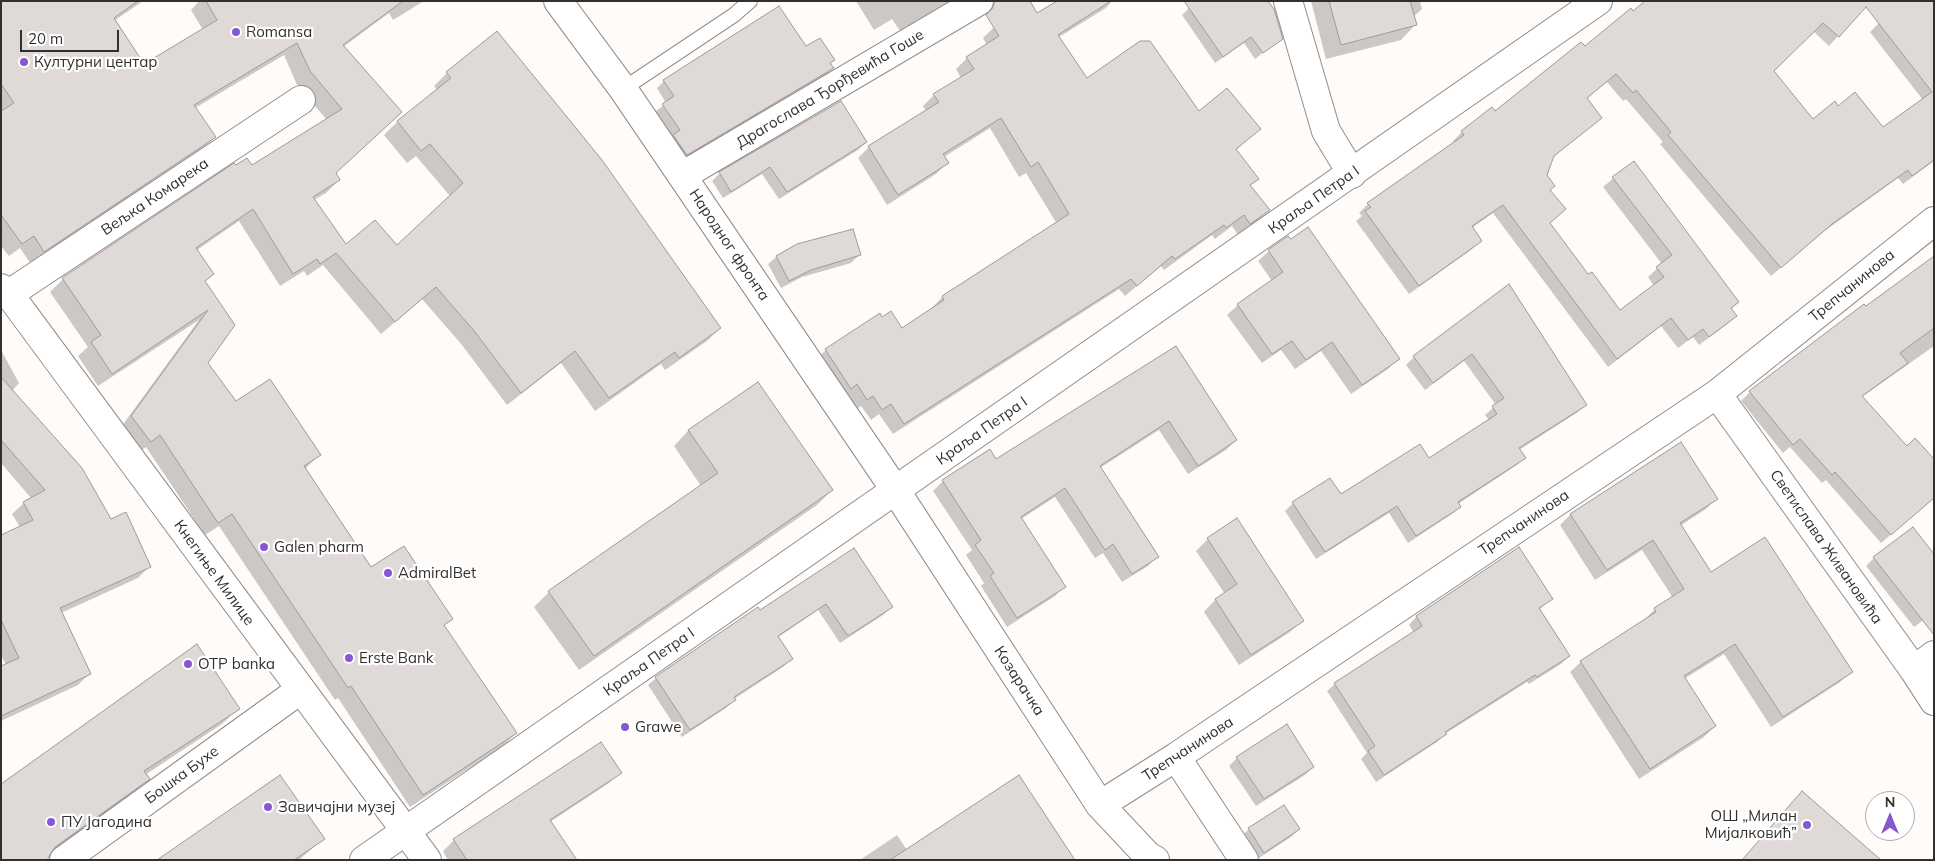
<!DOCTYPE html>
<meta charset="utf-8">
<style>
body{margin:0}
#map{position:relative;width:1935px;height:861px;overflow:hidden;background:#fffbf8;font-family:Mulish,sans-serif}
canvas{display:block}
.frame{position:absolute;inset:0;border:2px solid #32302f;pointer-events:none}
.north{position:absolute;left:1865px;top:791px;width:50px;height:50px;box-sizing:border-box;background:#fff;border:1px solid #adacac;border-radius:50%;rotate:0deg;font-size:14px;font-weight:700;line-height:20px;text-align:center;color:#32302f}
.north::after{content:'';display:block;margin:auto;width:18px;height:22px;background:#8558d1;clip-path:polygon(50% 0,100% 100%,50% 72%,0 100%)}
.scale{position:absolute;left:20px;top:30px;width:99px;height:22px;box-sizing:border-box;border:2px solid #32302f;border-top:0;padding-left:6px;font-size:15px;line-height:18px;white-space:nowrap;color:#32302f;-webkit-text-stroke:4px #fff;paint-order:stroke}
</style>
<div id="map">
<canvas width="1935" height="861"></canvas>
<div class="frame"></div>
<div class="north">N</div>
<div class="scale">20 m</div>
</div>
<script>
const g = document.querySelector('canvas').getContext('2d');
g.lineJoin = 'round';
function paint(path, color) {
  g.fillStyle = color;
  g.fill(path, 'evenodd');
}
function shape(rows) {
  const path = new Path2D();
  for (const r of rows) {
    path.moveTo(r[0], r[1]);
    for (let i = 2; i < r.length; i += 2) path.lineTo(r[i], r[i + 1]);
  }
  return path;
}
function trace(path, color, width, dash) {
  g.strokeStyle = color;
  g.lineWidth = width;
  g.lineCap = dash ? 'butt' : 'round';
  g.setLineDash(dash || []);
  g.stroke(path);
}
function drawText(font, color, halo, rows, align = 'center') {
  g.font = font + ' Mulish,sans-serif';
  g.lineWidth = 4.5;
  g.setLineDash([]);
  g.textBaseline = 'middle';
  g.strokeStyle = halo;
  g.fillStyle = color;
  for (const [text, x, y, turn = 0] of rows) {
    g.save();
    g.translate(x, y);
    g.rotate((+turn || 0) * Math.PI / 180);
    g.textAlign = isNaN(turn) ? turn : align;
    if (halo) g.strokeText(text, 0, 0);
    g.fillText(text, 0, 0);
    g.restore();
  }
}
paint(shape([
 [1,1,143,1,114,21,144,66,203,30,191,10,199,1,424,1,393,20,389,13,343,47,400,112,335,173,339,180,326,193,314,200,346,246,397,247,450,196,416,156,407,163,384,135,397,122,437,90,434,86,447,73,720,328,707,341,665,370,661,364,595,411,561,363,507,405,462,345,422,299,381,334,323,265,307,276,304,271,280,286,239,221,197,250,213,274,204,282,233,325,206,363,236,403,319,455,305,469,371,569,451,619,443,627,516,733,503,746,410,807,338,698,335,700,219,526,205,535,146,447,137,454,119,430,199,320,98,386,78,356,88,347,50,292,63,279,327,120,297,85,284,55,195,108,215,137,202,150,31,264,20,248,9,256,1,246],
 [856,1,951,1,900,31,892,19,874,30],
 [1059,1,1112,1,1106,8,1059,37,1086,80,1259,129,1236,150,1257,179,1250,186,1268,210,1257,221,1238,235,1232,226,1215,239,1212,235,1164,270,1161,266,1125,296,1119,289,893,434,879,414,871,420,861,406,855,410,814,361,826,350,879,315,882,319,902,330,931,309,942,297,1057,224,1026,173,1019,177,990,128,944,157,947,163,936,174,887,205,858,158,869,147,926,111,923,106,934,95,961,78,956,69,967,58,987,45,983,38,994,27,1037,15],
 [1311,1,1420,1,1422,9,1413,17,1415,25,1401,40,1326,59],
 [1934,1,1934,161,1903,184,1898,178,1822,233,1771,276,1660,144,1663,142,1626,99,1623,101,1607,82,1586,99,1600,118,1552,158,1545,176,1549,190,1565,209,1549,224,1588,276,1620,312,1654,286,1648,277,1662,264,1603,187,1633,162,1738,302,1731,309,1735,316,1726,325,1699,345,1693,337,1678,348,1661,326,1608,367,1493,213,1472,228,1480,241,1471,250,1409,294,1356,221,1362,216,1359,213,1368,204,1454,143,1453,141,1462,132,1491,108,1495,113,1633,12,1868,3,1829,46,1813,31,1772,71,1813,120,1838,108,1883,129,1923,100,1870,32,1879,23],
 [1189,8,1281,39,1255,59,1244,43,1215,63,1182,15],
 [806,48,829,64,832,68,825,76,679,162,655,112,666,103,657,88,664,81],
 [866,142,858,150,779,199,762,174,723,198,712,181,720,173],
 [1288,237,1398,359,1388,369,1351,394,1321,351,1295,369,1281,350,1262,363,1227,315,1238,305,1272,281,1258,261,1269,251],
 [798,245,859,255,851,263,802,277,781,288,768,264,776,257],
 [1934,257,1934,346,1862,397,1934,497,1881,543,1826,480,1822,483,1790,447,1783,453,1741,401,1750,392],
 [1509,286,1585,404,1578,412,1519,450,1525,458,1517,465,1458,504,1460,507,1452,514,1408,543,1389,513,1316,559,1285,511,1293,503,1341,496,1429,459,1489,420,1485,415,1496,405,1464,361,1425,390,1406,365,1414,357],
 [1176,347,1236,440,1226,450,1188,474,1159,430,1100,468,1157,556,1148,566,1122,582,1103,553,1095,558,1055,497,1021,519,1064,586,1055,596,1007,627,981,586,984,583,966,555,972,550,933,491,943,481,996,461],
 [1,350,19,383,12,391,111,521,149,567,138,578,61,613,89,674,78,685,1,721,1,667,6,665,1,655,1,536,20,527,12,514,24,503,31,498,1,463],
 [757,383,832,490,817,505,579,670,534,607,549,592,701,486,674,446,688,431],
 [1681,443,1716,499,1706,509,1680,526,1711,573,1851,672,1840,682,1771,727,1724,654,1684,679,1715,726,1704,737,1639,779,1570,672,1581,662,1644,620,1655,609,1673,598,1642,550,1595,580,1560,525,1570,515],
 [1208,539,1302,621,1290,632,1239,665,1204,612,1215,600,1225,594,1196,551],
 [1519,549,1551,599,1539,610,1569,656,1561,664,1529,684,1527,682,1445,734,1437,742,1376,782,1361,759,1367,753,1327,691,1335,684,1414,633,1409,625,1416,617],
 [854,550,891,607,883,615,840,643,818,610,777,638,791,659,783,667,734,699,726,708,682,737,648,685,656,678],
 [1874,558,1934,612,1914,627,1866,566],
 [238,709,222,724,145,775,148,779,132,795,48,855,1,860],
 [1237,758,1313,767,1305,775,1256,806,1229,766],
 [620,772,609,783,550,822,575,860,448,860,443,851,454,840],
 [1284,807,1299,829,1291,837,1256,860,1241,837,1249,829],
 [897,835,907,850,1074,860,860,860],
 [323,839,299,860,159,860]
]), '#0003');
const building = shape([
 [1,1,138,1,114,18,144,64,217,20,206,1,403,1,343,45,402,112,336,173,340,180,313,197,346,244,375,220,397,245,463,183,430,144,421,151,397,121,451,78,446,72,497,31,602,160,721,328,679,358,675,352,609,398,575,351,521,393,475,332,436,287,395,322,336,253,320,264,317,259,293,274,253,209,196,248,214,274,205,281,235,325,208,363,236,401,270,379,321,455,304,466,371,567,404,546,453,619,444,625,517,733,423,795,351,686,348,688,232,514,218,523,160,435,151,442,131,416,208,310,112,374,91,342,101,335,62,278,234,163,236,165,247,158,252,165,342,109,310,71,297,43,194,105,216,137,44,252,34,236,22,244,1,215,1,111,14,103,1,84,1,1],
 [995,1,1030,1,1037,13,1057,1,1111,1,1058,35,1087,78,1140,41,1150,41,1199,111,1227,88,1261,129,1236,149,1259,179,1250,185,1270,210,1250,224,1244,215,1226,228,1224,225,1175,259,1172,256,1137,286,1131,279,904,424,891,404,882,410,873,396,867,400,857,384,851,389,825,349,880,313,882,317,891,311,902,328,944,300,942,296,1069,214,1038,162,1031,167,1001,118,943,154,949,163,898,195,868,146,939,102,933,94,974,69,966,57,999,36,986,15,992,9,995,1],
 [1184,1,1268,1,1274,9,1283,39,1263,53,1251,37,1223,57,1184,1],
 [1329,1,1410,1,1417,25,1341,45,1329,1],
 [1645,1,1934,1,1934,160,1912,176,1908,170,1832,224,1781,268,1668,135,1671,132,1636,90,1633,93,1616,74,1587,98,1602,118,1554,156,1547,175,1555,186,1550,190,1566,209,1550,223,1588,274,1592,272,1620,310,1664,277,1656,267,1672,255,1612,177,1634,161,1739,302,1731,308,1737,316,1709,337,1703,329,1688,340,1671,318,1617,359,1503,205,1472,226,1482,241,1419,286,1365,211,1371,207,1367,203,1464,135,1461,131,1492,107,1495,111,1581,42,1585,46,1631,8,1633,11,1645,1],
 [1866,7,1932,92,1883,127,1855,92,1838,106,1835,101,1813,119,1774,71,1823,23,1839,37,1866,7],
 [779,6,806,46,820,38,835,60,830,63,834,68,687,155,673,135,680,130,662,104,674,96,663,80,779,6],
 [841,101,867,142,787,192,770,167,731,192,719,172,841,101],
 [1308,227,1400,359,1362,385,1332,342,1306,360,1292,341,1272,354,1237,304,1283,272,1268,250,1288,236,1291,239,1308,227],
 [853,229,861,255,811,270,789,281,776,256,797,244,853,229],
 [1934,256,1934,328,1900,353,1908,363,1862,396,1907,446,1915,438,1934,459,1934,498,1891,535,1835,472,1832,475,1800,439,1793,445,1749,391,1864,304,1866,306,1934,256],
 [1509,284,1587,405,1519,448,1526,458,1458,502,1461,507,1416,536,1397,506,1325,552,1292,502,1330,478,1341,494,1420,444,1429,458,1497,414,1492,406,1504,398,1472,354,1433,383,1413,356,1509,284],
 [1176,346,1237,440,1198,466,1169,421,1100,466,1159,557,1132,574,1113,544,1105,550,1065,488,1021,517,1066,587,1017,618,990,576,994,573,975,545,981,540,942,480,990,449,996,459,1176,346],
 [1,377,82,468,111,519,126,512,151,567,60,608,91,674,1,716,1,666,19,658,1,620,1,535,33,520,23,502,45,490,1,440,1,377],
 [758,382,833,490,594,656,548,591,718,473,688,430,758,382],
 [1681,442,1718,499,1680,523,1711,572,1765,537,1853,672,1783,717,1735,644,1684,676,1716,726,1650,769,1580,661,1656,612,1654,608,1684,589,1653,540,1607,570,1570,514,1681,442],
 [1237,518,1304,621,1251,655,1215,599,1237,584,1207,538,1237,518],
 [1913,527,1934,554,1934,635,1873,557,1913,527],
 [1519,547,1553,599,1539,608,1570,656,1537,677,1535,675,1445,732,1447,734,1384,775,1368,751,1375,746,1334,683,1422,626,1416,616,1519,547],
 [854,548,893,607,848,636,826,604,778,636,793,659,734,697,736,700,690,730,655,677,758,607,760,610,854,548],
 [197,644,240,709,144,771,150,779,55,847,47,860,1,860,1,784,197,644],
 [1287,724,1314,767,1264,799,1236,757,1287,724],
 [601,742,622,773,550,820,577,860,467,860,453,839,601,742],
 [280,775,325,839,294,860,157,860,280,775],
 [1019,775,1075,860,890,860,1019,775],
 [1802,791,1881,860,1742,860,1802,791],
 [1284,805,1300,829,1264,853,1248,828,1284,805]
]);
paint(building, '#dfd9d8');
trace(building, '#9f9a98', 1);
const lane = shape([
 [623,89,734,15,750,1]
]);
const street = shape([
 [558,1,623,89,896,491,1100,805,1148,856,1155,860],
 [1288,1,1326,131,1352,174],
 [682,176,979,1],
 [9,294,301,100],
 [1717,394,1914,670,1934,701],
 [1914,670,1934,655],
 [1176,757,1244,860],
 [1100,805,1176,757,1717,394,1934,221],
 [64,860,300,690],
 [364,860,1598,1]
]);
const secondary = shape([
 [1,288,9,294,427,860]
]);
trace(lane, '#928d8a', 16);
trace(street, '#928d8a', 30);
trace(secondary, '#928d8a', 30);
trace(lane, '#fff', 14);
trace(street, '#fff', 28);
trace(secondary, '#fff', 28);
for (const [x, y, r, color] of [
 [236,32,5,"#8558d1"],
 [24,62,5,"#8558d1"],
 [264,547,5,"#8558d1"],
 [388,573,5,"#8558d1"],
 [349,658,5,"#8558d1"],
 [188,664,5,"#8558d1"],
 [625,727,5,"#8558d1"],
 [268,807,5,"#8558d1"],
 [51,822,5,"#8558d1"],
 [1807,825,5,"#8558d1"]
]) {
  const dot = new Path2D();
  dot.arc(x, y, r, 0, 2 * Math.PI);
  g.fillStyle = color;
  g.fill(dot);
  trace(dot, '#fff', 2);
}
drawText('15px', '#32302f', '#fff', [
 ["Romansa",246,32],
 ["Културни центар",34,62],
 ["Galen pharm",274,547],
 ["AdmiralBet",398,573],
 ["Erste Bank",359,658],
 ["OTP banka",198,664],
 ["Grawe",635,727],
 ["Завичајни музеј",278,807],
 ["ОШ „Милан",1797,816,"right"],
 ["Мијалковић”",1797,833,"right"],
 ["ПУ Јагодина",61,822]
], 'left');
drawText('15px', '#32302f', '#fff', [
 ["Драгослава Ђорђевића Гоше",830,89,-31],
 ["Вељка Комарека",155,197,-34],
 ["Краља Петра I",1314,200,-35],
 ["Народног фронта",729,245,56],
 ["Трепчанинова",1852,286,-39],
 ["Краља Петра I",982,431,-35],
 ["Трепчанинова",1524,523,-34],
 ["Светислава Живановића",1826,547,55],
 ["Кнегиње Милице",214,573,54],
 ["Краља Петра I",649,662,-35],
 ["Козарачка",1019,681,57],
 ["Трепчанинова",1188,749,-33],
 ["Бошка Бухе",182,775,-36]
]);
</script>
